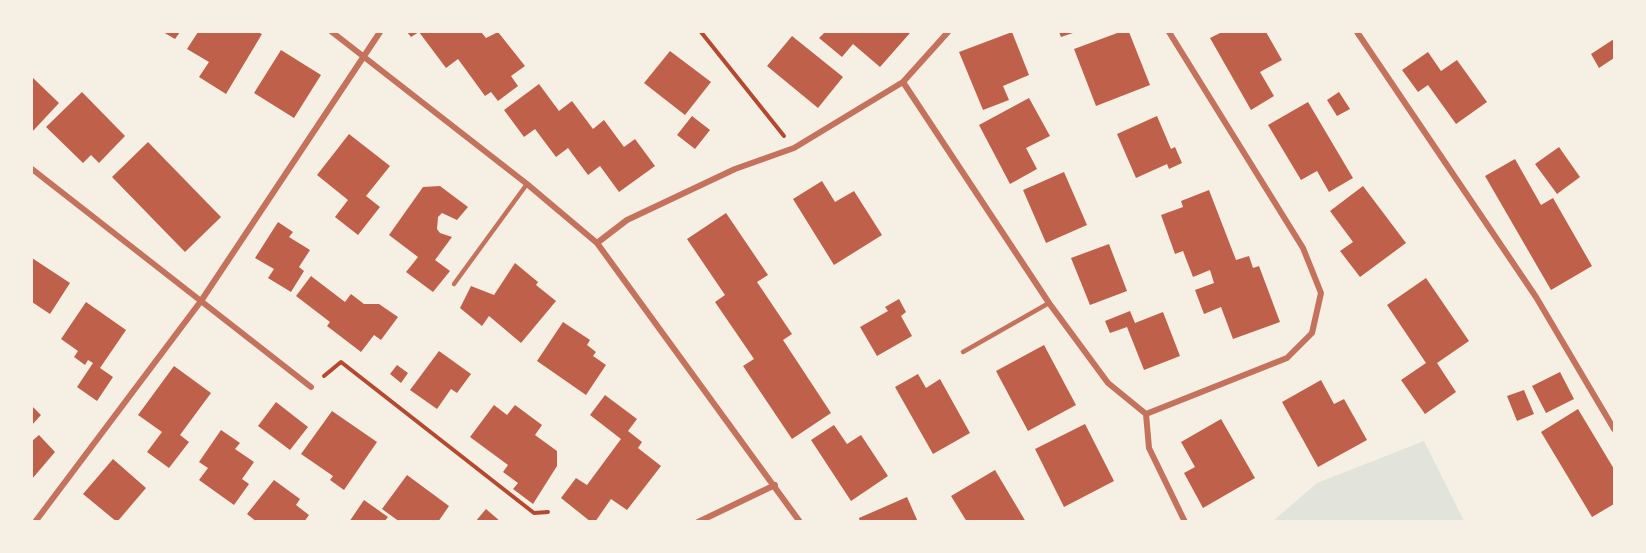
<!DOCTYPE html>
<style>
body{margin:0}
#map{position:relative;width:1646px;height:553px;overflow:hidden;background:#f6efe4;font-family:"PT Sans Narrow",sans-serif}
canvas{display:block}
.frame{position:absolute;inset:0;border:33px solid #f6efe4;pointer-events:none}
</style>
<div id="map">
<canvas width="1646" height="553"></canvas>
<div class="frame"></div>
</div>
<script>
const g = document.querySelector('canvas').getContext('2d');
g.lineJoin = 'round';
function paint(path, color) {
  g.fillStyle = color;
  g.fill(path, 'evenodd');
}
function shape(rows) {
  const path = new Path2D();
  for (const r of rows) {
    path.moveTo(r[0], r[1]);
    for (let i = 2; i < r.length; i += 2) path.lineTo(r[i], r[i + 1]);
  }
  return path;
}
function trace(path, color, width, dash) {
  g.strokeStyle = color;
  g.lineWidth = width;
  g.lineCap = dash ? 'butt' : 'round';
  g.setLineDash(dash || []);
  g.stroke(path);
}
paint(shape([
 [1424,441,1464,521,1273,521,1317,483]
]), '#e2e4dc');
paint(shape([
 [163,32,180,32,175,39],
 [198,32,257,32,262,34,226,94,199,77,209,62,187,49],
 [407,32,481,32,486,38,498,32,525,66,511,76,518,86,498,101,491,92,485,96,458,59,446,68,419,32,411,37],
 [825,32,908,32,910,33,880,67,853,44,842,57,819,38],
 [1012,32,1029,75,1003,86,1009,100,983,110,959,52],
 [1059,32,1076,32,1061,37],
 [1120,32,1129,32,1150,85,1096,106,1074,49],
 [1222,32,1266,32,1282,60,1260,72,1274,96,1251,110,1210,38],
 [792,36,843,77,818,108,767,66],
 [1614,39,1614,58,1599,68,1591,54],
 [281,50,321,75,294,118,254,93],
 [670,51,711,82,685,115,644,83],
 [1428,52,1441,71,1457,60,1487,102,1456,124,1428,85,1418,92,1402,70],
 [32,77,59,103,32,132],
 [539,84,559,111,572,101,593,129,604,120,624,147,635,139,655,166,619,192,600,166,588,175,568,148,556,157,535,129,524,137,504,110],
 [82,92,125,136,99,163,91,155,83,163,46,127],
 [1339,92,1350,109,1337,116,1327,100],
 [1029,98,1050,136,1026,148,1037,169,1010,184,979,125],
 [1308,102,1353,178,1329,192,1317,171,1301,180,1268,125],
 [692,116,710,130,695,149,677,135],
 [1157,116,1171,149,1175,147,1182,163,1169,169,1167,164,1136,178,1117,134],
 [349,134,390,166,366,196,380,207,358,235,335,217,348,200,317,175],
 [148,142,221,217,185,252,112,177],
 [1559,147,1580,177,1557,194,1535,164],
 [1515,159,1541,205,1553,198,1592,266,1551,290,1485,176],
 [1064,172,1087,225,1046,243,1023,190],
 [822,181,835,202,854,191,882,235,834,265,793,199],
 [440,186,468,207,457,220,442,213,438,217,437,229,440,233,452,237,435,260,450,271,433,292,406,272,418,257,389,235,423,187],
 [1363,186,1406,243,1360,277,1340,251,1353,242,1330,211],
 [1209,190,1236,260,1249,256,1253,268,1259,266,1280,322,1233,339,1221,307,1204,314,1195,290,1214,283,1210,270,1193,277,1183,251,1175,254,1161,215,1183,207,1181,201],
 [726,213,768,275,757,282,792,334,783,340,831,413,792,439,743,366,754,359,715,302,725,295,687,239],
 [278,222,293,232,289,237,310,250,299,267,304,271,291,292,268,278,274,269,255,258],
 [1109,244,1127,291,1090,305,1071,258],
 [32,258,70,283,50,314,32,302],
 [515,263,538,282,536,285,556,301,521,343,489,316,482,326,460,308,471,286,494,295],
 [311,276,345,302,351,294,364,304,379,304,398,317,381,340,374,335,361,352,327,326,330,322,296,296],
 [1426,278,1469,341,1437,363,1456,392,1425,414,1401,380,1426,363,1387,305],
 [899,299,906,312,901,316,912,336,877,356,860,327,888,311,885,307],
 [86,302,126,330,100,368,113,377,97,401,77,387,93,363,88,360,85,365,74,357,78,351,61,339],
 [1130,311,1135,323,1163,312,1180,356,1144,370,1127,327,1110,333,1105,321],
 [563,322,590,340,587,345,596,352,593,356,606,365,586,395,537,361],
 [1044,345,1076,405,1028,431,996,371],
 [439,351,471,374,457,393,451,389,437,409,410,390],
 [397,365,408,373,401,383,390,374],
 [174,366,211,393,180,435,189,442,169,468,147,452,162,432,138,415],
 [1560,372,1574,399,1546,413,1532,386],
 [918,374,926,388,940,379,970,433,933,454,895,387],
 [1321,380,1334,404,1344,399,1367,440,1318,467,1282,402],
 [1524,390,1534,414,1517,421,1507,396],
 [605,395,637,419,628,431,642,442,638,448,661,466,627,510,611,499,595,522,591,522,561,498,576,478,587,485,621,439,590,415],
 [276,402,308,427,290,450,258,426],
 [494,405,507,415,515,405,542,425,535,435,557,451,557,466,533,504,513,489,518,483,503,472,508,465,470,437],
 [32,406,41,415,32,425],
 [1578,409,1614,469,1614,504,1592,517,1541,432],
 [332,411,377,442,344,490,330,480,333,476,301,454],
 [1221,419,1255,478,1203,508,1184,473,1195,467,1181,442],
 [1085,424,1114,481,1064,507,1035,449],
 [834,425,847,444,861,435,888,476,851,501,811,440],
 [221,430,240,443,235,449,254,462,242,479,249,484,234,505,199,480,208,468,199,462],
 [39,435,55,452,32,479,32,441],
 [113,459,146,488,117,522,83,494],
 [995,470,1026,522,967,522,951,496],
 [407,475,449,506,438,522,400,522,382,509],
 [274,480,300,499,296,505,309,515,304,522,257,522,247,514],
 [907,497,918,522,860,522,859,518],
 [364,500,388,517,384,522,349,522],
 [486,509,501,522,475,522]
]), '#bf614a');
trace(shape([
 [701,32,784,136],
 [324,376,341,362,534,513,548,512]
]), '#b5482f', 4);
trace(shape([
 [454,284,527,184],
 [963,352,1049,303]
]), '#c5725c', 4.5);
trace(shape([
 [332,32,527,184,597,243,800,522],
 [1357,32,1536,297,1614,429],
 [903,82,1049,303,1108,383,1146,414,1149,448,1185,522],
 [32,169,311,387],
 [597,243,627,220,735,169,794,148,903,82,948,32],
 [1146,414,1287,358,1312,333,1321,293,1303,248,1169,32],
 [35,522,201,301,380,32],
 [698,522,775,485]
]), '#c5725c', 6);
</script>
